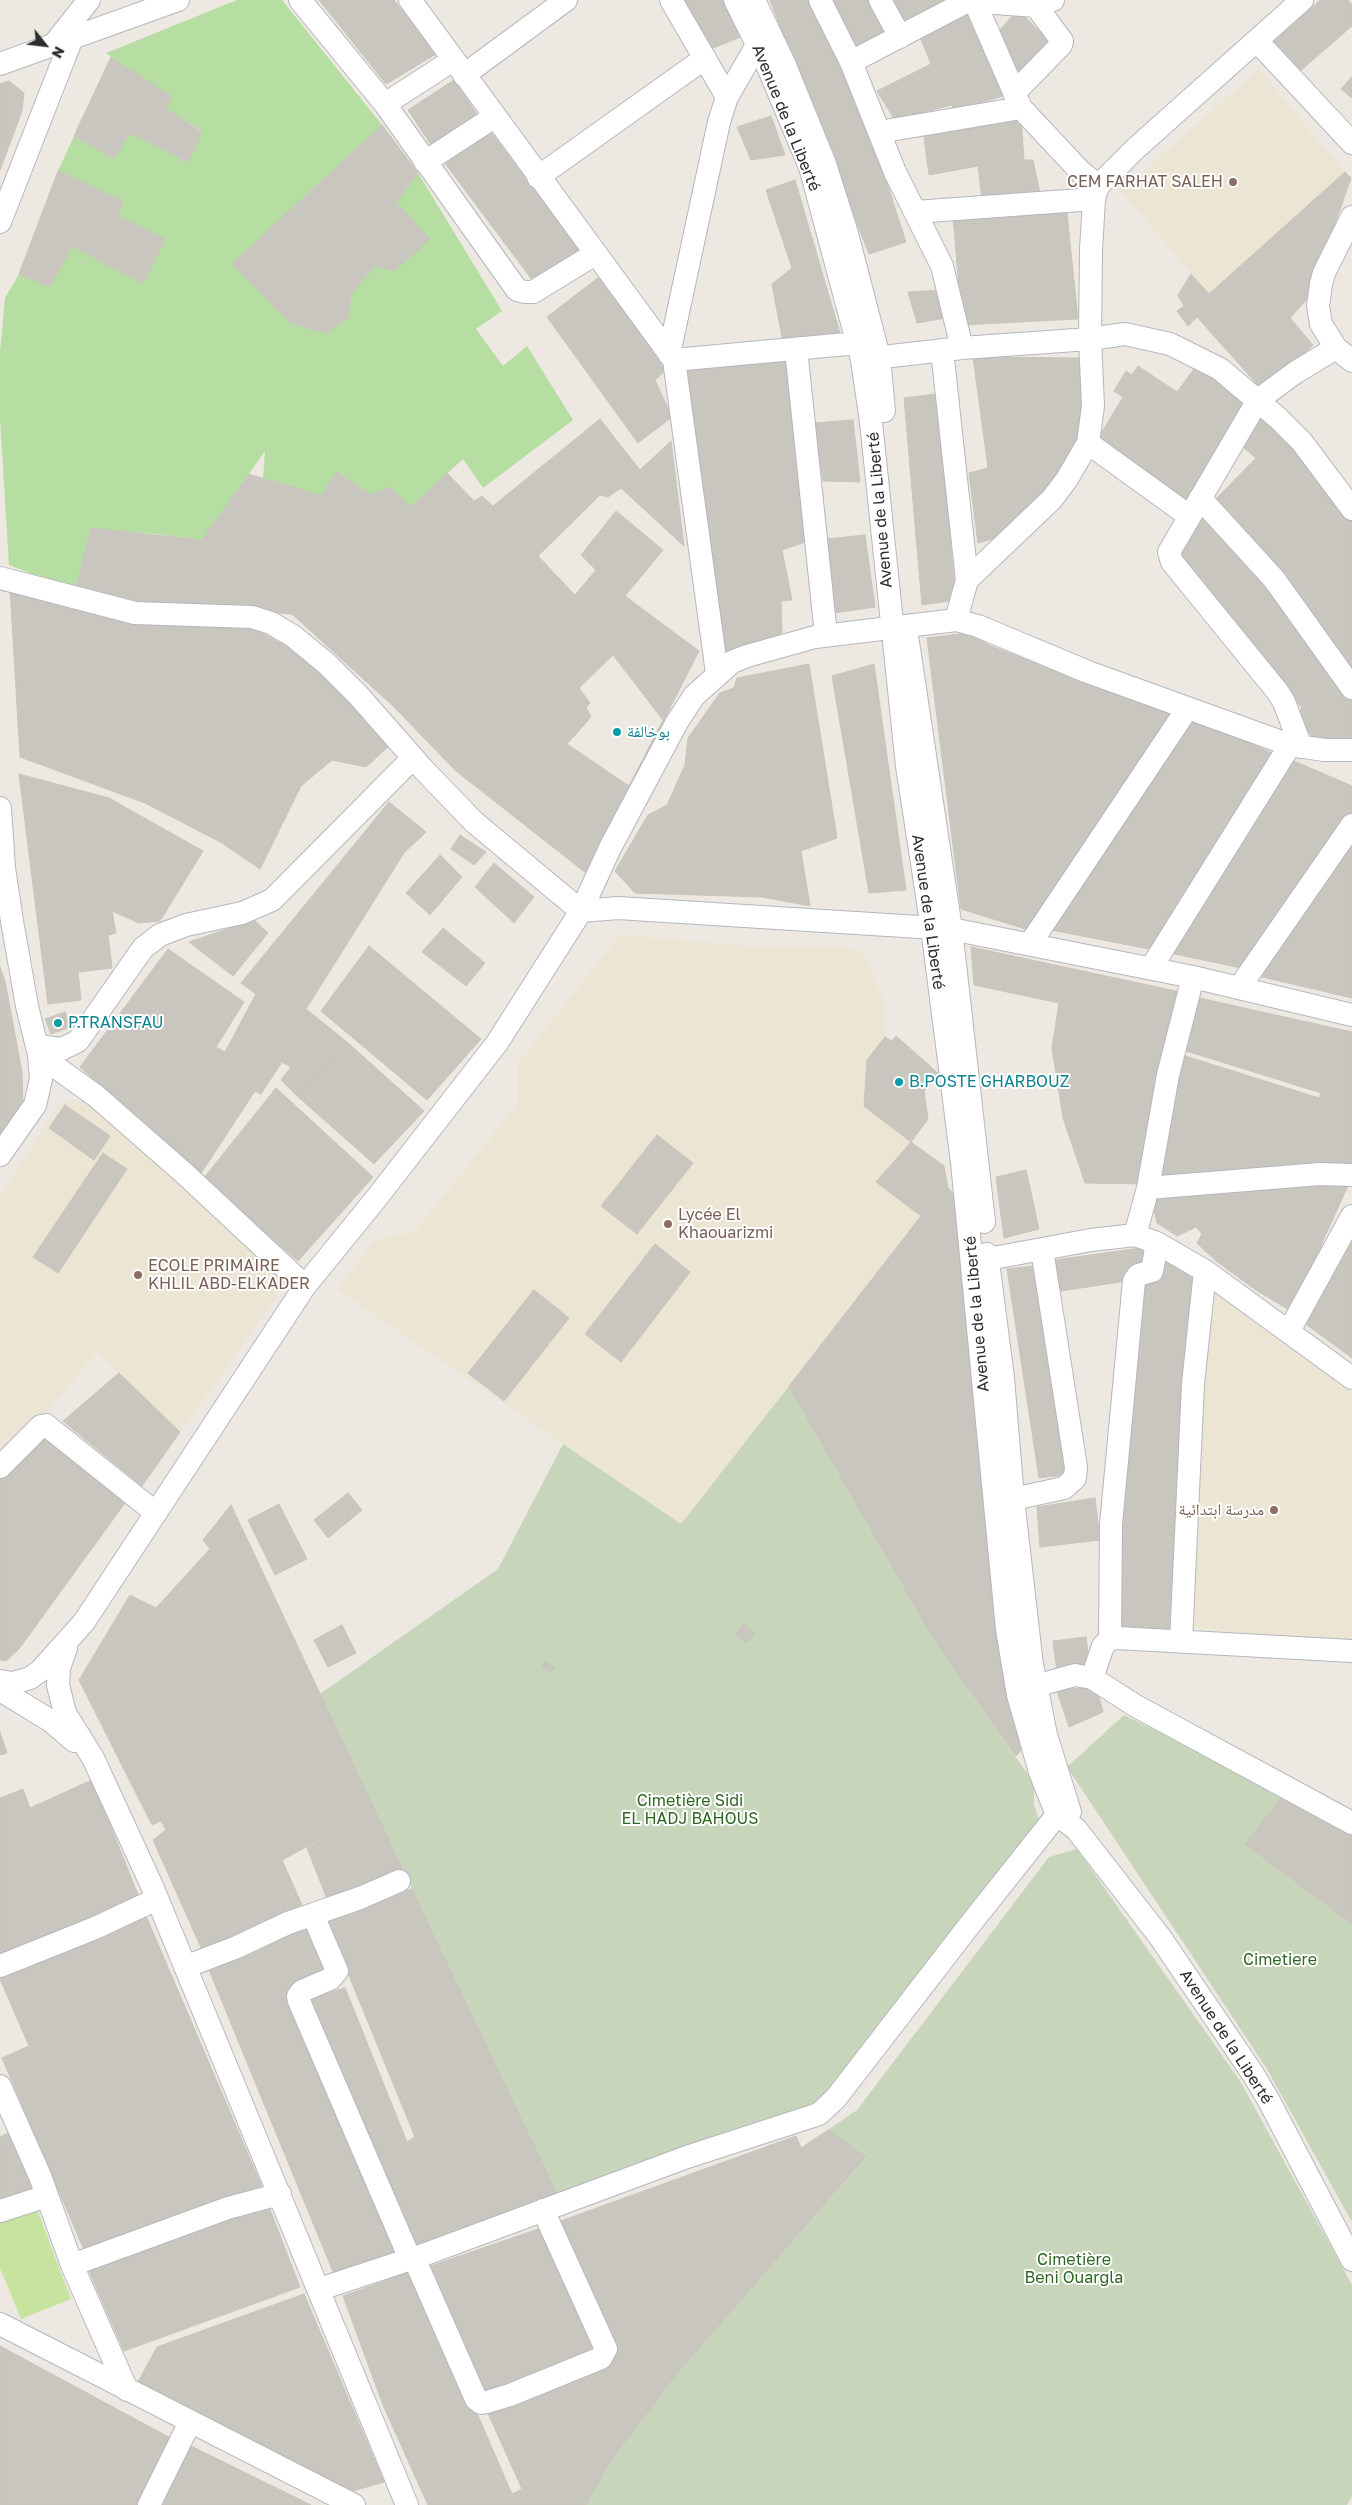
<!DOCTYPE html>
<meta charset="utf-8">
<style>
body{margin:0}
#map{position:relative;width:1352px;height:2505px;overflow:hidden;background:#ede8e1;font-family:"Golos Text",sans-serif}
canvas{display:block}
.north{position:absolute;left:20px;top:20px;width:50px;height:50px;-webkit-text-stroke:4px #fff;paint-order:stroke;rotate:119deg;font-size:14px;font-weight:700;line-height:20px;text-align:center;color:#2d2d2d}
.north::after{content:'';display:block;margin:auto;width:18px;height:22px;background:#2d2d2d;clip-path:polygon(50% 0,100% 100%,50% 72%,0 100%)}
</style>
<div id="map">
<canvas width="1352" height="2505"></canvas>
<div class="north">N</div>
</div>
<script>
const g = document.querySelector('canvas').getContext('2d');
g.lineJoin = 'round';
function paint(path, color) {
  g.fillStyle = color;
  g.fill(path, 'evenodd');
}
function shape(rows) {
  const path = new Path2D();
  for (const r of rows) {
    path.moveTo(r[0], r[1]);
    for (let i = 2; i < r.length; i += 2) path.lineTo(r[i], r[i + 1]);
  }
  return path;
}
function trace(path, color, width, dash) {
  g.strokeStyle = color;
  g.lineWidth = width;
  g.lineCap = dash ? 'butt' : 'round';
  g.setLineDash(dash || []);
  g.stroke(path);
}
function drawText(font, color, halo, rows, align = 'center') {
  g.font = font + ' "Golos Text","Noto Naskh Arabic",sans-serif';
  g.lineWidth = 4;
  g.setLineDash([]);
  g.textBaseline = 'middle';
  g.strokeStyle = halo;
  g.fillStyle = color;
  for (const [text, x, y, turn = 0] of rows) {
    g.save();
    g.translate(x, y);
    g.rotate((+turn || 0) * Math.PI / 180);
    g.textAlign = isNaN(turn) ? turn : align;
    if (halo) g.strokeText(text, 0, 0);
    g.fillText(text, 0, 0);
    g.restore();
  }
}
paint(shape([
 [1259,70,1345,172,1209,294,1121,191],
 [620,935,748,946,841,946,862,951,884,1001,885,1037,867,1060,911,1142,876,1182,921,1216,681,1524,338,1290,373,1241,415,1231,518,1104,518,1063],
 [73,1100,93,1102,275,1267,279,1282,276,1298,180,1432,97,1352,17,1449,0,1464,0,1195,51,1117,61,1105],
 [1209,1289,1352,1393,1352,1646,1189,1627]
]), '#ede5d3');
paint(shape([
 [237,0,282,0,382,125,233,264,290,323,326,333,348,318,351,294,375,266,396,202,418,173,502,311,476,329,503,366,527,346,573,420,483,488,463,459,411,507,372,495,337,471,322,496,263,479,265,451,202,540,156,534,91,529,75,591,9,565,0,419,0,352,5,298,19,274,50,287,72,246,143,283,164,239,118,216,123,201,58,171,74,136,114,159,130,133,188,162,202,131,165,108,171,97,106,53]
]), '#b6dea3');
paint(shape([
 [789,1386,936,1643,1034,1783,1034,1805,1040,1822,828,2101,560,2200,320,1694,498,1569,563,1444,681,1524],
 [1124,1715,1285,1794,1246,1844,1352,1924,1352,2222,1267,2069,1067,1767],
 [1077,1849,1240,2081,1352,2285,1352,2496,1347,2505,586,2505,606,2469,674,2377,866,2158,828,2130,857,2110,1049,1857]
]), '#c7d5ba');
paint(shape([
 [35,2204,71,2299,21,2319,0,2268,0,2218]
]), '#c6e4a0');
const building = shape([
 [319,0,394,0,436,54,386,84,319,0],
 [681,0,726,0,743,36,706,51,681,0],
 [770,0,812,0,877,152,906,242,869,254,770,0],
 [830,0,875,0,891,33,854,53,830,0],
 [882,0,956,0,902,32,894,1,884,3,882,0],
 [1320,0,1348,0,1352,5,1352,26,1299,72,1272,42,1320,0],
 [964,6,1005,95,955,112,952,105,913,115,896,122,877,91,931,64,917,29,964,6],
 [1018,10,1054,46,1015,82,997,33,1018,10],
 [111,57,172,97,165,108,202,132,188,162,130,133,114,159,74,136,111,57],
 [1352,77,1352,98,1341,89,1352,77],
 [454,80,481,120,433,148,408,110,454,80],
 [9,81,24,93,22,111,0,170,0,84,9,81],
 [771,116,785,155,751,160,737,127,771,116],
 [1021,119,1024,160,1033,160,1041,198,982,200,978,166,929,175,923,129,1021,119],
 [382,125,418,173,396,202,430,239,394,271,375,266,351,294,348,318,326,333,290,323,232,264,382,125],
 [488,128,583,255,536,285,441,158,488,128],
 [58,171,123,201,118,216,165,239,143,283,72,246,50,287,19,274,58,171],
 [1345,172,1351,178,1310,296,1290,318,1313,345,1265,393,1197,317,1188,326,1177,311,1184,306,1178,295,1191,274,1209,294,1345,172],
 [795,180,840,333,783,343,772,284,792,268,766,190,795,180],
 [1066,204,1078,319,962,325,953,215,1066,204],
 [599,277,645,339,665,371,655,380,672,417,638,443,547,317,599,277],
 [945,290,946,318,917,323,908,292,945,290],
 [791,354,811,540,782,550,792,600,781,601,782,633,726,653,680,371,791,354],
 [973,357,1079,358,1083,409,1079,439,1049,491,1016,517,1011,534,978,543,969,473,988,468,973,357],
 [1197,365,1247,401,1186,502,1099,437,1123,397,1114,391,1126,371,1132,375,1138,366,1177,392,1197,365],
 [936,394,956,600,922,605,904,398,936,394],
 [1258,405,1352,515,1352,672,1213,502,1256,458,1238,443,1258,405],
 [600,419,640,470,671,441,684,546,621,488,608,497,600,495,538,556,575,595,596,570,581,555,616,511,663,550,625,596,699,651,586,873,456,771,393,706,292,614,172,606,75,591,91,528,202,540,249,474,322,496,336,471,372,495,390,487,411,507,447,473,474,501,482,496,493,506,600,419],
 [853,420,860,482,823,481,814,423,853,420],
 [1204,511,1257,565,1352,699,1352,739,1312,737,1297,714,1302,708,1196,580,1176,550,1204,511],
 [865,535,875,607,834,613,827,539,865,535],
 [10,587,244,623,297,652,342,690,390,745,366,767,332,760,301,786,260,869,222,843,145,803,20,757,10,587],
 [967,633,991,646,1156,709,1177,715,1035,932,961,909,927,638,967,633],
 [613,655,663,720,629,786,567,744,591,717,586,707,590,703,579,688,613,655],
 [809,664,837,838,801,851,810,906,762,897,635,893,615,871,648,815,667,805,685,765,688,738,720,693,734,688,737,678,809,664],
 [874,664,906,890,869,893,832,676,874,664],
 [1186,715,1279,756,1154,950,1046,929,1186,715],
 [1287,758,1352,786,1352,818,1246,969,1165,952,1287,758],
 [19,774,109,798,203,851,160,921,139,923,112,911,116,933,108,935,112,968,78,972,81,1000,48,1004,19,774],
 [389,802,426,832,404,853,306,1009,347,1042,296,1095,281,1080,291,1067,282,1062,261,1094,255,1091,200,1175,80,1067,168,949,244,1002,216,1047,225,1052,256,994,241,983,389,802],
 [1352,832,1352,998,1254,975,1352,832],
 [460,835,486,852,474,865,451,849,460,835],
 [440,855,462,877,430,915,406,893,440,855],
 [494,863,534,897,514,923,475,887,494,863],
 [254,920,268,933,233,976,189,942,254,920],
 [443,928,485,963,466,986,422,952,443,928],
 [369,946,481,1039,427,1100,321,1011,369,946],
 [971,947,1185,993,1146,1184,1085,1183,1063,1118,1052,1048,1059,1003,974,985,971,947],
 [0,967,5,981,22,1072,23,1106,0,1137,0,967],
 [1195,997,1352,1032,1352,1167,1158,1182,1179,1054,1319,1098,1321,1093,1183,1050,1195,997],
 [65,1012,71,1027,51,1034,45,1019,65,1012],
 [896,1036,939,1074,924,1091,928,1119,911,1142,864,1106,867,1060,885,1037,892,1041,896,1036],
 [347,1042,424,1111,374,1164,296,1095,347,1042],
 [276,1088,373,1177,298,1261,203,1179,276,1088],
 [65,1105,110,1136,94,1160,49,1128,65,1105],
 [657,1135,693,1163,637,1234,601,1206,657,1135],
 [911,1142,944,1166,948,1188,963,1204,1023,1748,1016,1756,936,1643,789,1386,921,1216,876,1182,911,1142],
 [103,1153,127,1169,58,1273,33,1257,103,1153],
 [1026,1170,1039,1229,1004,1238,996,1177,1026,1170],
 [1352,1177,1321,1245,1326,1247,1289,1310,1256,1290,1216,1261,1197,1243,1202,1234,1196,1227,1177,1236,1157,1223,1151,1195,1352,1177],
 [1352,1226,1352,1358,1303,1322,1352,1226],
 [655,1244,690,1272,621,1362,585,1334,655,1244],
 [1147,1247,1150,1269,1133,1280,1061,1291,1055,1260,1147,1247],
 [1160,1254,1196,1278,1173,1635,1116,1631,1136,1279,1160,1254],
 [1033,1266,1065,1475,1039,1478,1007,1269,1033,1266],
 [534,1290,569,1318,504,1401,468,1373,534,1290],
 [119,1373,180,1432,142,1486,63,1421,119,1373],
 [40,1436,125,1503,19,1649,6,1661,0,1660,0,1474,40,1436],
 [348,1493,362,1510,328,1538,314,1520,348,1493],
 [1095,1498,1100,1540,1040,1547,1037,1507,1095,1498],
 [279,1504,307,1559,275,1575,248,1520,279,1504],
 [231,1505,375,1810,282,1860,303,1907,203,1952,153,1840,166,1830,161,1821,152,1825,79,1680,130,1595,156,1608,210,1549,203,1540,231,1505],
 [744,1623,754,1633,747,1643,735,1635,744,1623],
 [342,1625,356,1653,328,1667,314,1640,342,1625],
 [1086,1637,1090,1668,1057,1672,1053,1641,1086,1637],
 [546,1661,555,1667,550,1672,542,1667,546,1661],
 [1096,1686,1103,1712,1069,1727,1057,1691,1096,1686],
 [0,1732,7,1753,0,1755,0,1732],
 [92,1780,141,1902,0,1962,0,1798,23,1789,30,1808,92,1780],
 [1285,1794,1352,1829,1352,1924,1245,1844,1285,1794],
 [375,1810,404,1872,329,1904,307,1848,375,1810],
 [412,1889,560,2200,419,2252,306,1999,345,1988,407,2142,415,2137,325,1917,412,1889],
 [143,1909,263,2189,87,2257,2,2058,29,2046,0,1979,0,1972,143,1909],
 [305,1923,324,1969,300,2015,404,2256,336,2279,207,1965,305,1923],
 [828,2130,866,2157,674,2377,609,2464,586,2505,428,2505,383,2405,343,2296,415,2270,512,2494,522,2489,487,2411,613,2357,555,2223,796,2136,801,2148,828,2130],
 [11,2132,34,2194,0,2206,0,2137,11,2132],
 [267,2202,300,2287,124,2351,86,2264,267,2202],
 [547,2226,603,2354,483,2399,425,2268,547,2226],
 [304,2294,384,2482,353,2491,138,2382,157,2347,304,2294],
 [0,2346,176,2441,139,2505,0,2505,0,2346],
 [187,2444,311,2505,154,2505,187,2444]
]);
paint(building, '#c9c6bf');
trace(building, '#c9c4bb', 1);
const minor = shape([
 [300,0,385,104,517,290,525,292,533,292,595,254],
 [410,0,674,360,717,673],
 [671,0,727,97],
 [735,0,768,67,810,167,862,360,871,422,907,766,932,928,962,1162,1007,1629,1018,1695,1040,1772,1057,1815,1076,1829,1160,1937,1253,2074,1269,2101,1352,2260],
 [754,0,784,63,825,164,846,230,879,357,884,411],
 [820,0,851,62,895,172,942,266,962,348],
 [880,0,900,37],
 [974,0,1021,108,1080,171,1098,186],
 [1257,41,1352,143],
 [55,43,89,0],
 [851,62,968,1,1036,6,1053,0],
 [0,64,178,0],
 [464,75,566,0],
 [1014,93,1061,45,1062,41,1036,6],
 [385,104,453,60],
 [879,132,1021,108],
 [425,162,494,117],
 [538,177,705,58],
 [915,212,1094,199],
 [1352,217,1324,273,1321,284,1318,306,1321,324,1336,348,1352,361],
 [0,222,72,38],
 [796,349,826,635],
 [942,350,967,580],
 [669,354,719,122,727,97,757,45],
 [865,359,962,348,1090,339,1125,334,1170,344,1220,369,1278,418,1302,442,1352,509],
 [674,360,858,343],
 [1088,443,1189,516],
 [1200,498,1274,579,1352,688],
 [0,578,135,613,252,617,271,623,293,636,327,664,358,695,423,769,474,822,581,911,618,908,951,929,1193,977,1352,1015],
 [956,620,967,580,1052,499,1067,479,1088,443,1093,406,1090,339,1091,250,1094,199,1098,186,1135,149,1302,0],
 [906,629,951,929,984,1222],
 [1301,747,1284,702,1277,691,1172,562,1169,552,1258,400,1296,372,1336,348],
 [0,808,4,868,12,921,27,1006,39,1055,41,1079,35,1105,0,1155],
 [1030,944,1187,709],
 [1151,968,1290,745],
 [1239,988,1352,825],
 [37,1046,62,1049,78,1041,143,948,160,935,186,925,242,913,272,900,413,758],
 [39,1055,96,1096,185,1174,305,1286],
 [1148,1188,1168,1075,1193,977],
 [1135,1235,1148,1188,1320,1174,1352,1175],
 [987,1254,1003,1378,1013,1499,1032,1665,1046,1735,1070,1812],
 [988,1259,1091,1240,1135,1235,1157,1243,1205,1271,1352,1378],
 [1289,1331,1352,1216],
 [0,1467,41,1426,46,1425,156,1513],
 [997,1499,1013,1499,1064,1488,1075,1478,1076,1467,1042,1250],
 [1110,1639,1111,1524,1134,1281,1138,1275,1152,1271,1157,1243],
 [1181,1641,1193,1384,1205,1271],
 [66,1648,59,1668,58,1685,65,1713,93,1758,152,1886,407,2505],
 [1092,1678,1103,1646,1110,1639,1117,1638,1352,1651],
 [0,1681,13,1683,30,1678,40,1671,84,1622,305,1286,375,1200,497,1043,581,911,610,848,677,722,694,696,732,662,747,656,815,637,956,620,978,626,1088,672,1290,745,1324,750,1352,750],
 [1035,1686,1075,1675,1092,1678,1136,1706,1352,1823],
 [0,1690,51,1721,74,1741],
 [313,1915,337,1971,330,1979,302,1991,298,1996,299,2001,410,2259],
 [0,1966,95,1928,157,1899],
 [185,1967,237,1947,288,1923,360,1898,399,1881],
 [0,2086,40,2176,72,2265,127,2390],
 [0,2211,47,2196],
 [414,2258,476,2399,481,2403,487,2402,510,2395,601,2358,606,2349,543,2210],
 [72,2265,228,2208,280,2194],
 [320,2289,423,2255,687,2157,819,2114,836,2098,968,1927,1057,1815,1067,1806],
 [0,2324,354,2505],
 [149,2505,190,2422]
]);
trace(minor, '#b4b7bf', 24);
trace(minor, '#fff', 22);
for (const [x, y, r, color] of [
 [1233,182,5,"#8d6e63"],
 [617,732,5,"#0f9aa8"],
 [58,1023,5,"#0f9aa8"],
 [899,1082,5,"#0f9aa8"],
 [668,1224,5,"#8d6e63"],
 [138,1275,5,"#8d6e63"],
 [1274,1510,5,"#8d6e63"]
]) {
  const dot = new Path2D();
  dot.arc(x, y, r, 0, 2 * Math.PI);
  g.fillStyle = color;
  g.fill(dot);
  trace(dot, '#fff', 2);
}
drawText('16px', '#2d2d2d', '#fff', [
 ["Avenue de la Liberté",786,118,68],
 ["Avenue de la Liberté",880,510,-95],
 ["Avenue de la Liberté",928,912,82],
 ["Avenue de la Liberté",977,1314,-95],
 ["Avenue de la Liberté",1226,2037,57]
]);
drawText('16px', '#785e54', '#fff', [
 ["CEM FARHAT SALEH",1223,182],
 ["Lycée El",678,1215,"left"],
 ["Khaouarizmi",678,1233,"left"],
 ["ECOLE PRIMAIRE",148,1266,"left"],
 ["KHLIL ABD-ELKADER",148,1284,"left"],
 ["مدرسة ابتدائية",1264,1510]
], 'right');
drawText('16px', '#0d838f', '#fff', [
 ["بوخالفة",627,732],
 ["P.TRANSFAU",68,1023],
 ["B.POSTE GHARBOUZ",909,1082]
], 'left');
drawText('16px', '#2f6522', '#fff', [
 ["Cimetière Sidi",690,1801],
 ["EL HADJ BAHOUS",690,1819],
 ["Cimetiere",1280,1960],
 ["Cimetière",1074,2260],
 ["Beni Ouargla",1074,2278]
]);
</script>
